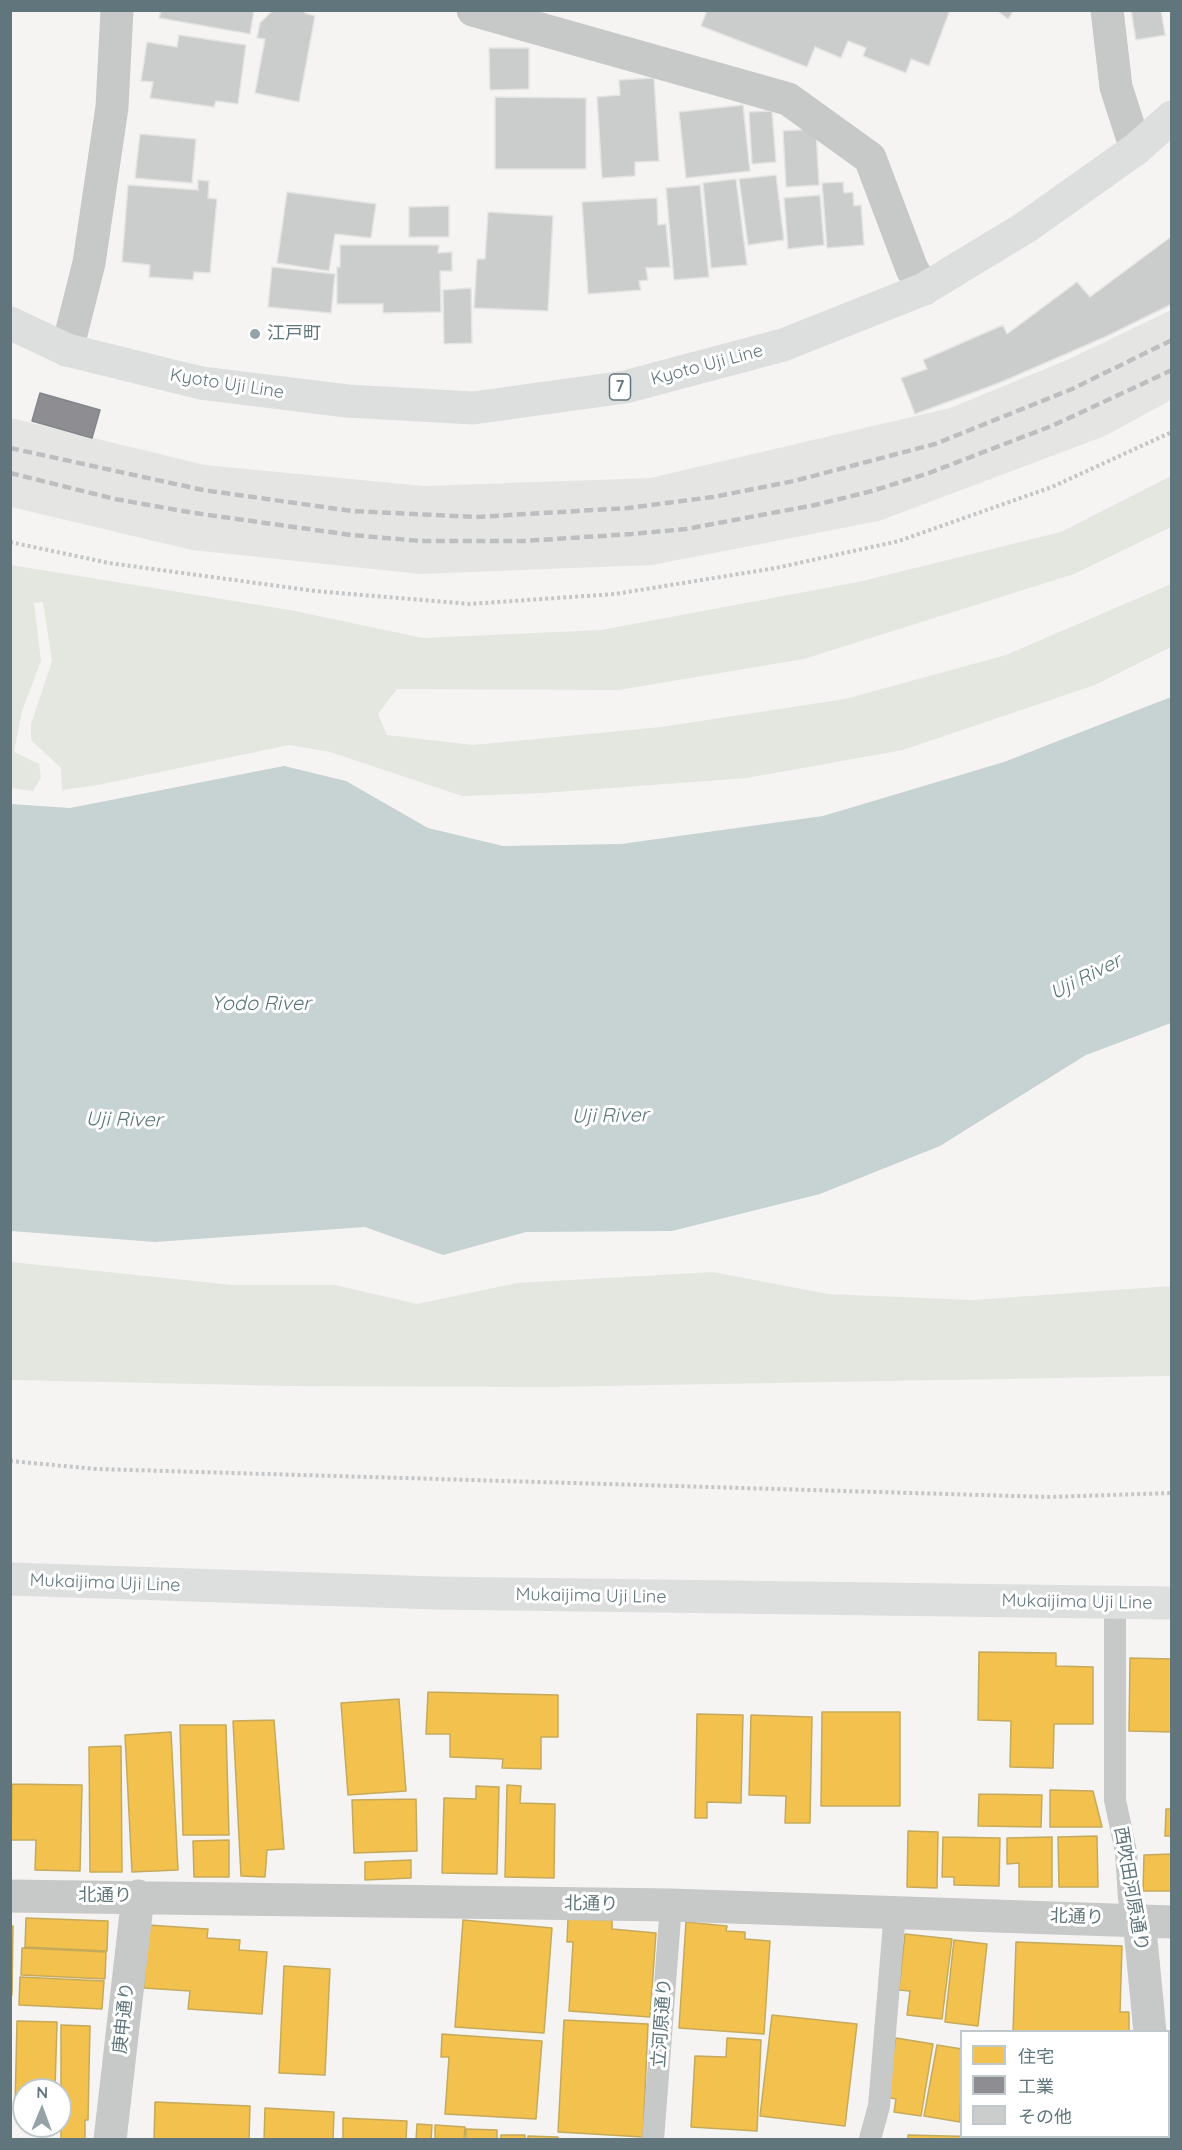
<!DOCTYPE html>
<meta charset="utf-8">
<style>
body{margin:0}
#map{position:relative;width:1182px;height:2150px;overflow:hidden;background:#f5f4f3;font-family:Quicksand,"Noto Sans JP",sans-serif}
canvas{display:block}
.frame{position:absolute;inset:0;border:12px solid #61767c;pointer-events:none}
.legend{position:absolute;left:960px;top:2030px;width:210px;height:108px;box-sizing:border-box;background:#fff;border:2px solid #c0c8cb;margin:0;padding:8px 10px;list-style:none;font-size:18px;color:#61767c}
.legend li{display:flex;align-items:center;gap:12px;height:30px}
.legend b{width:30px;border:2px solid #c0c8cb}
.north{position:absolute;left:12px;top:2078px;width:60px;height:60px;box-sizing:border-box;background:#fff;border:2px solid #c0c8cb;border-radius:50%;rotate:1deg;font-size:16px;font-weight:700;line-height:24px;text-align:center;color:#61767c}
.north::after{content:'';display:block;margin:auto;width:21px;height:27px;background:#95a2a6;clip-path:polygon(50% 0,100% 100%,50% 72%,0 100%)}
</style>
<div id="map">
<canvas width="1182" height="2150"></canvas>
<div class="frame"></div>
<ul class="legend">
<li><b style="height:16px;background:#f2c14e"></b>住宅</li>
<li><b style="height:16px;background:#8d8d92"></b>工業</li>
<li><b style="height:16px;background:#cbcccc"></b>その他</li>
</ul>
<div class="north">N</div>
</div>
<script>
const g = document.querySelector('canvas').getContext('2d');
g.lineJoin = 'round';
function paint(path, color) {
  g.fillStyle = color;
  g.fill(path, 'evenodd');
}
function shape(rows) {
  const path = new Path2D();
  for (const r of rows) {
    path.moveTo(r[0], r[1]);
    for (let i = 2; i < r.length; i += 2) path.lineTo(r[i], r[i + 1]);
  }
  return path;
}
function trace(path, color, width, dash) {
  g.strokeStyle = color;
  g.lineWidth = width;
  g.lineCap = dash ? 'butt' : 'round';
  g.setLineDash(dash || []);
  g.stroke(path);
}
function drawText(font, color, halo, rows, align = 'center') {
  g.font = font + ' Quicksand,"Noto Sans JP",sans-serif';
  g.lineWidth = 6;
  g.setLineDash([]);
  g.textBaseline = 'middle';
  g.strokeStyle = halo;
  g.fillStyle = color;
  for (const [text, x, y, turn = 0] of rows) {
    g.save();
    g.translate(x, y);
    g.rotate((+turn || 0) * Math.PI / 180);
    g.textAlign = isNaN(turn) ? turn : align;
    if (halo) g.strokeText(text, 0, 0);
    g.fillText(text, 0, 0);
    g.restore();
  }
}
paint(shape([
 [1171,310,1171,400,1105,436,879,521,652,565,420,574,192,550,11,507,11,418,205,465,424,486,650,478,950,408,1067,360]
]), '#e5e6e4');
paint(shape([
 [1171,476,1171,527,1074,574,804,659,619,690,397,689,378,714,387,735,473,745,661,727,845,699,1006,655,1171,584,1171,647,1095,685,903,750,747,778,544,793,462,796,330,752,289,745,98,785,62,790,61,768,31,740,31,724,52,661,43,602,34,603,41,661,22,711,14,752,39,764,41,778,33,791,11,788,11,565,290,610,423,638,601,630,858,582,1061,532],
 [11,1262,233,1285,335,1285,417,1304,517,1283,713,1272,828,1294,973,1300,1171,1286,1171,1376,547,1387,290,1386,11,1380]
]), '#e4e6e0');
paint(shape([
 [1171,697,1171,1023,1086,1055,940,1146,820,1194,672,1231,526,1232,443,1255,365,1227,155,1242,11,1231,11,804,70,808,284,766,346,781,428,828,503,846,621,844,823,816,1004,762]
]), '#c7d2d3');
const homes = shape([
 [979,1652,1056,1653,1056,1666,1093,1667,1093,1724,1054,1724,1053,1768,1010,1767,1011,1721,978,1720,979,1652],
 [1130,1658,1172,1659,1172,1732,1129,1731,1130,1658],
 [428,1692,558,1695,558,1737,541,1737,541,1769,502,1768,503,1759,450,1757,450,1734,426,1734,428,1692],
 [399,1699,406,1791,348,1795,341,1703,399,1699],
 [822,1712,900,1712,900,1806,821,1806,822,1712],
 [697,1714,743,1715,741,1803,707,1802,707,1818,695,1818,697,1714],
 [751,1715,812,1717,810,1823,785,1823,786,1796,749,1795,751,1715],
 [274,1720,284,1849,267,1850,265,1877,241,1876,233,1721,274,1720],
 [180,1725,226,1725,229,1835,183,1835,180,1725],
 [171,1732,178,1870,132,1872,125,1735,171,1732],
 [121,1746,122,1872,90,1872,89,1747,121,1746],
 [12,1784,82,1785,80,1871,35,1870,36,1840,11,1840,12,1784],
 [507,1785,521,1786,520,1803,555,1804,554,1878,505,1877,507,1785],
 [476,1786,499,1787,497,1874,442,1873,444,1798,476,1799,476,1786],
 [1050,1790,1093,1791,1102,1827,1050,1827,1050,1790],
 [979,1794,1042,1795,1041,1827,978,1826,979,1794],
 [416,1799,417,1851,354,1853,352,1800,416,1799],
 [1166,1809,1172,1809,1172,1836,1165,1836,1166,1809],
 [908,1831,938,1832,937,1888,907,1887,908,1831],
 [1097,1836,1098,1887,1059,1887,1058,1837,1097,1836],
 [943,1837,1000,1838,999,1886,954,1885,954,1877,942,1877,943,1837],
 [1052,1837,1052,1887,1019,1887,1019,1863,1007,1864,1007,1838,1052,1837],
 [229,1840,229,1877,194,1877,193,1841,229,1840],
 [1172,1854,1172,1891,1143,1891,1144,1855,1172,1854],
 [411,1860,411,1878,365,1880,365,1862,411,1860],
 [26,1918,108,1921,107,1951,25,1947,26,1918],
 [568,1919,612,1920,612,1929,656,1933,650,2017,569,2011,573,1942,567,1942,568,1919],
 [463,1920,552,1928,544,2033,455,2027,463,1920],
 [686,1922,727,1926,726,1931,745,1932,745,1939,770,1941,764,2034,679,2028,686,1922],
 [148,1925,208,1929,207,1938,240,1940,239,1950,267,1952,262,2014,188,2009,190,1991,144,1988,148,1925],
 [10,1926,13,1926,12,1995,10,1995,10,1926],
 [905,1934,952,1939,942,2019,907,2015,910,1991,899,1990,905,1934],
 [954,1940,987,1944,978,2026,945,2022,954,1940],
 [1016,1942,1122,1946,1120,2012,1129,2012,1129,2032,1013,2032,1016,1942],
 [22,1948,106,1952,105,1979,21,1975,22,1948],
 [284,1966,330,1969,325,2075,279,2073,284,1966],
 [20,1977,104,1981,102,2009,19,2005,20,1977],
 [772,2015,857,2024,845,2126,760,2116,772,2015],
 [564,2020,648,2024,643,2137,558,2132,564,2020],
 [17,2021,57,2022,55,2090,24,2090,24,2107,15,2107,17,2021],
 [61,2025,90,2026,88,2120,85,2120,85,2140,61,2140,61,2025],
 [442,2034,542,2041,536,2119,445,2114,449,2057,441,2057,442,2034],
 [727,2038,761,2040,757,2131,691,2127,695,2056,726,2057,727,2038],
 [896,2038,933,2044,921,2116,894,2112,896,2099,885,2097,896,2038],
 [937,2045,962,2049,960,2122,924,2116,937,2045],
 [155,2102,250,2106,249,2140,154,2140,155,2102],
 [265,2108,334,2112,333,2140,264,2140,265,2108],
 [343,2118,407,2121,406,2140,343,2140,343,2118],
 [417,2124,432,2125,431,2140,416,2140,417,2124],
 [435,2125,465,2127,464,2140,435,2140,435,2125],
 [466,2129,497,2130,497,2140,466,2140,466,2129],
 [501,2135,525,2135,525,2140,501,2140,501,2135],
 [908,2135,987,2137,987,2140,908,2140,908,2135],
 [528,2136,558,2137,558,2140,528,2140,528,2136],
 [1044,2136,1132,2136,1132,2140,1044,2140,1044,2136]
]);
paint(homes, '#f2c14e');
trace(homes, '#c6aa5c', 1.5);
const industry = shape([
 [40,393,100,410,92,438,32,421,40,393]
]);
paint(industry, '#8d8d92');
trace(industry, '#80868b', 1.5);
const building = shape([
 [161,10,254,10,250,34,159,18,161,10],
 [305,10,305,13,315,16,299,102,255,93,265,39,257,38,260,23,273,10,305,10],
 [707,10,950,10,929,66,911,59,906,73,863,56,866,48,848,41,841,58,815,47,807,67,701,26,707,10],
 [996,10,1014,10,1008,19,996,10],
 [1131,10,1161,10,1165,35,1136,40,1131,10],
 [179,35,246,45,238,104,216,101,214,107,150,98,153,82,141,81,147,42,177,47,179,35],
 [489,48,529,48,529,89,490,90,489,48],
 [654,78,659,161,635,162,635,176,602,178,597,97,620,95,619,80,654,78],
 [495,97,586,98,586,169,495,169,495,97],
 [743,105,750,171,686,178,679,112,743,105],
 [772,111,776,162,752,164,749,112,772,111],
 [816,129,819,185,786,187,783,131,816,129],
 [140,134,196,139,192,183,135,178,140,134],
 [776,175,784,240,748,245,739,179,776,175],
 [736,179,747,265,711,268,703,183,736,179],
 [198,180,209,181,208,198,217,199,210,273,194,272,193,280,149,277,150,265,122,262,128,185,198,190,198,180],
 [843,182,844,193,853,192,854,206,861,205,864,245,827,248,822,183,843,182],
 [700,185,709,277,674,280,666,188,700,185],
 [287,192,376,204,371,238,335,234,329,271,277,263,287,192],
 [820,195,824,245,788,249,784,198,820,195],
 [657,198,658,225,666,224,670,267,646,268,648,280,639,281,641,290,588,294,582,202,657,198],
 [449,206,449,237,409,237,409,207,449,206],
 [488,212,553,216,548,311,474,308,477,259,485,259,488,212],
 [1172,236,1172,304,1105,337,999,383,915,414,901,378,927,369,923,360,1003,325,1007,334,1077,282,1090,297,1172,236],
 [340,245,439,245,438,253,452,252,452,271,440,271,441,312,383,313,383,304,337,304,337,267,340,267,340,245],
 [272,267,335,274,331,313,268,307,272,267],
 [471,288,472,343,444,344,443,290,471,288]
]);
paint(building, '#cbcccc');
trace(building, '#e4e4e3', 1.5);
trace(shape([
 [10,542,109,563,315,591,469,604,615,594,776,568,899,541,1052,487,1172,432],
 [10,1461,97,1469,1049,1497,1172,1493]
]), '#c5c6c7', 4, [3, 3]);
trace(shape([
 [1115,1603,1115,1800,1126,1852,1129,1899,1139,1919],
 [870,2139,879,2106,895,1911],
 [653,2140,671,1905]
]), '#c7c9c8', 22);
trace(shape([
 [473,10,788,99,870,158,912,269,924,289],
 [1107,10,1116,87,1136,149],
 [67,350,89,263,112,107,117,10],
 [10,1896,671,1905,1172,1922],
 [1139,1919,1150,2032],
 [110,2140,138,1896],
 [1155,2140,1155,2136]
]), '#c7c9c8', 33);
trace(shape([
 [10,1579,436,1593,1172,1603]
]), '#dddede', 33);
trace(shape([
 [10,323,67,350,201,383,347,401,473,408,625,387,783,345,924,289,1026,227,1136,149,1172,117]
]), '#dddede', 33);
trace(shape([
 [10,448,203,490,352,511,476,517,628,508,713,497,794,481,935,444,1072,389,1172,340],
 [10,473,115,499,194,513,351,535,421,541,524,541,632,534,686,529,815,505,872,491,929,473,1054,425,1172,370]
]), '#bcbebf', 4.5, [9, 4.5]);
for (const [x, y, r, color] of [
 [255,334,6,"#95a2a6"]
]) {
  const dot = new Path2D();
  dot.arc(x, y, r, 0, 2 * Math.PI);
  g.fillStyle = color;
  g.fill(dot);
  trace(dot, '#fff', 2);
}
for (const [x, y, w] of [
 [620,387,21]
]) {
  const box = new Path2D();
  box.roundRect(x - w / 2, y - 13, w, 26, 4.5);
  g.fillStyle = '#fff';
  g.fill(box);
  trace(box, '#61767c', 1.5);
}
drawText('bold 16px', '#61767c', null, [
 ["7",620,387]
]);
drawText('18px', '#61767c', '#fff', [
 ["江戸町",267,334]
], 'left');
drawText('18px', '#61767c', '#fff', [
 ["Kyoto Uji Line",707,365,-15],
 ["Kyoto Uji Line",227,384,9],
 ["Mukaijima Uji Line",105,1583,2],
 ["Mukaijima Uji Line",591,1596,1],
 ["Mukaijima Uji Line",1077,1602,1],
 ["西吹田河原通り",1131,1889,80],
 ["北通り",105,1896],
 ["北通り",591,1904,1],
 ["北通り",1077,1917,2],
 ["庚申通り",124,2018,-84],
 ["立河原通り",662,2023,-86]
]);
drawText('italic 20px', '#5c7678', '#fff', [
 ["Uji River",1086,977,-27],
 ["Yodo River",261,1004],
 ["Uji River",610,1116,-1],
 ["Uji River",124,1120,1]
]);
</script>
